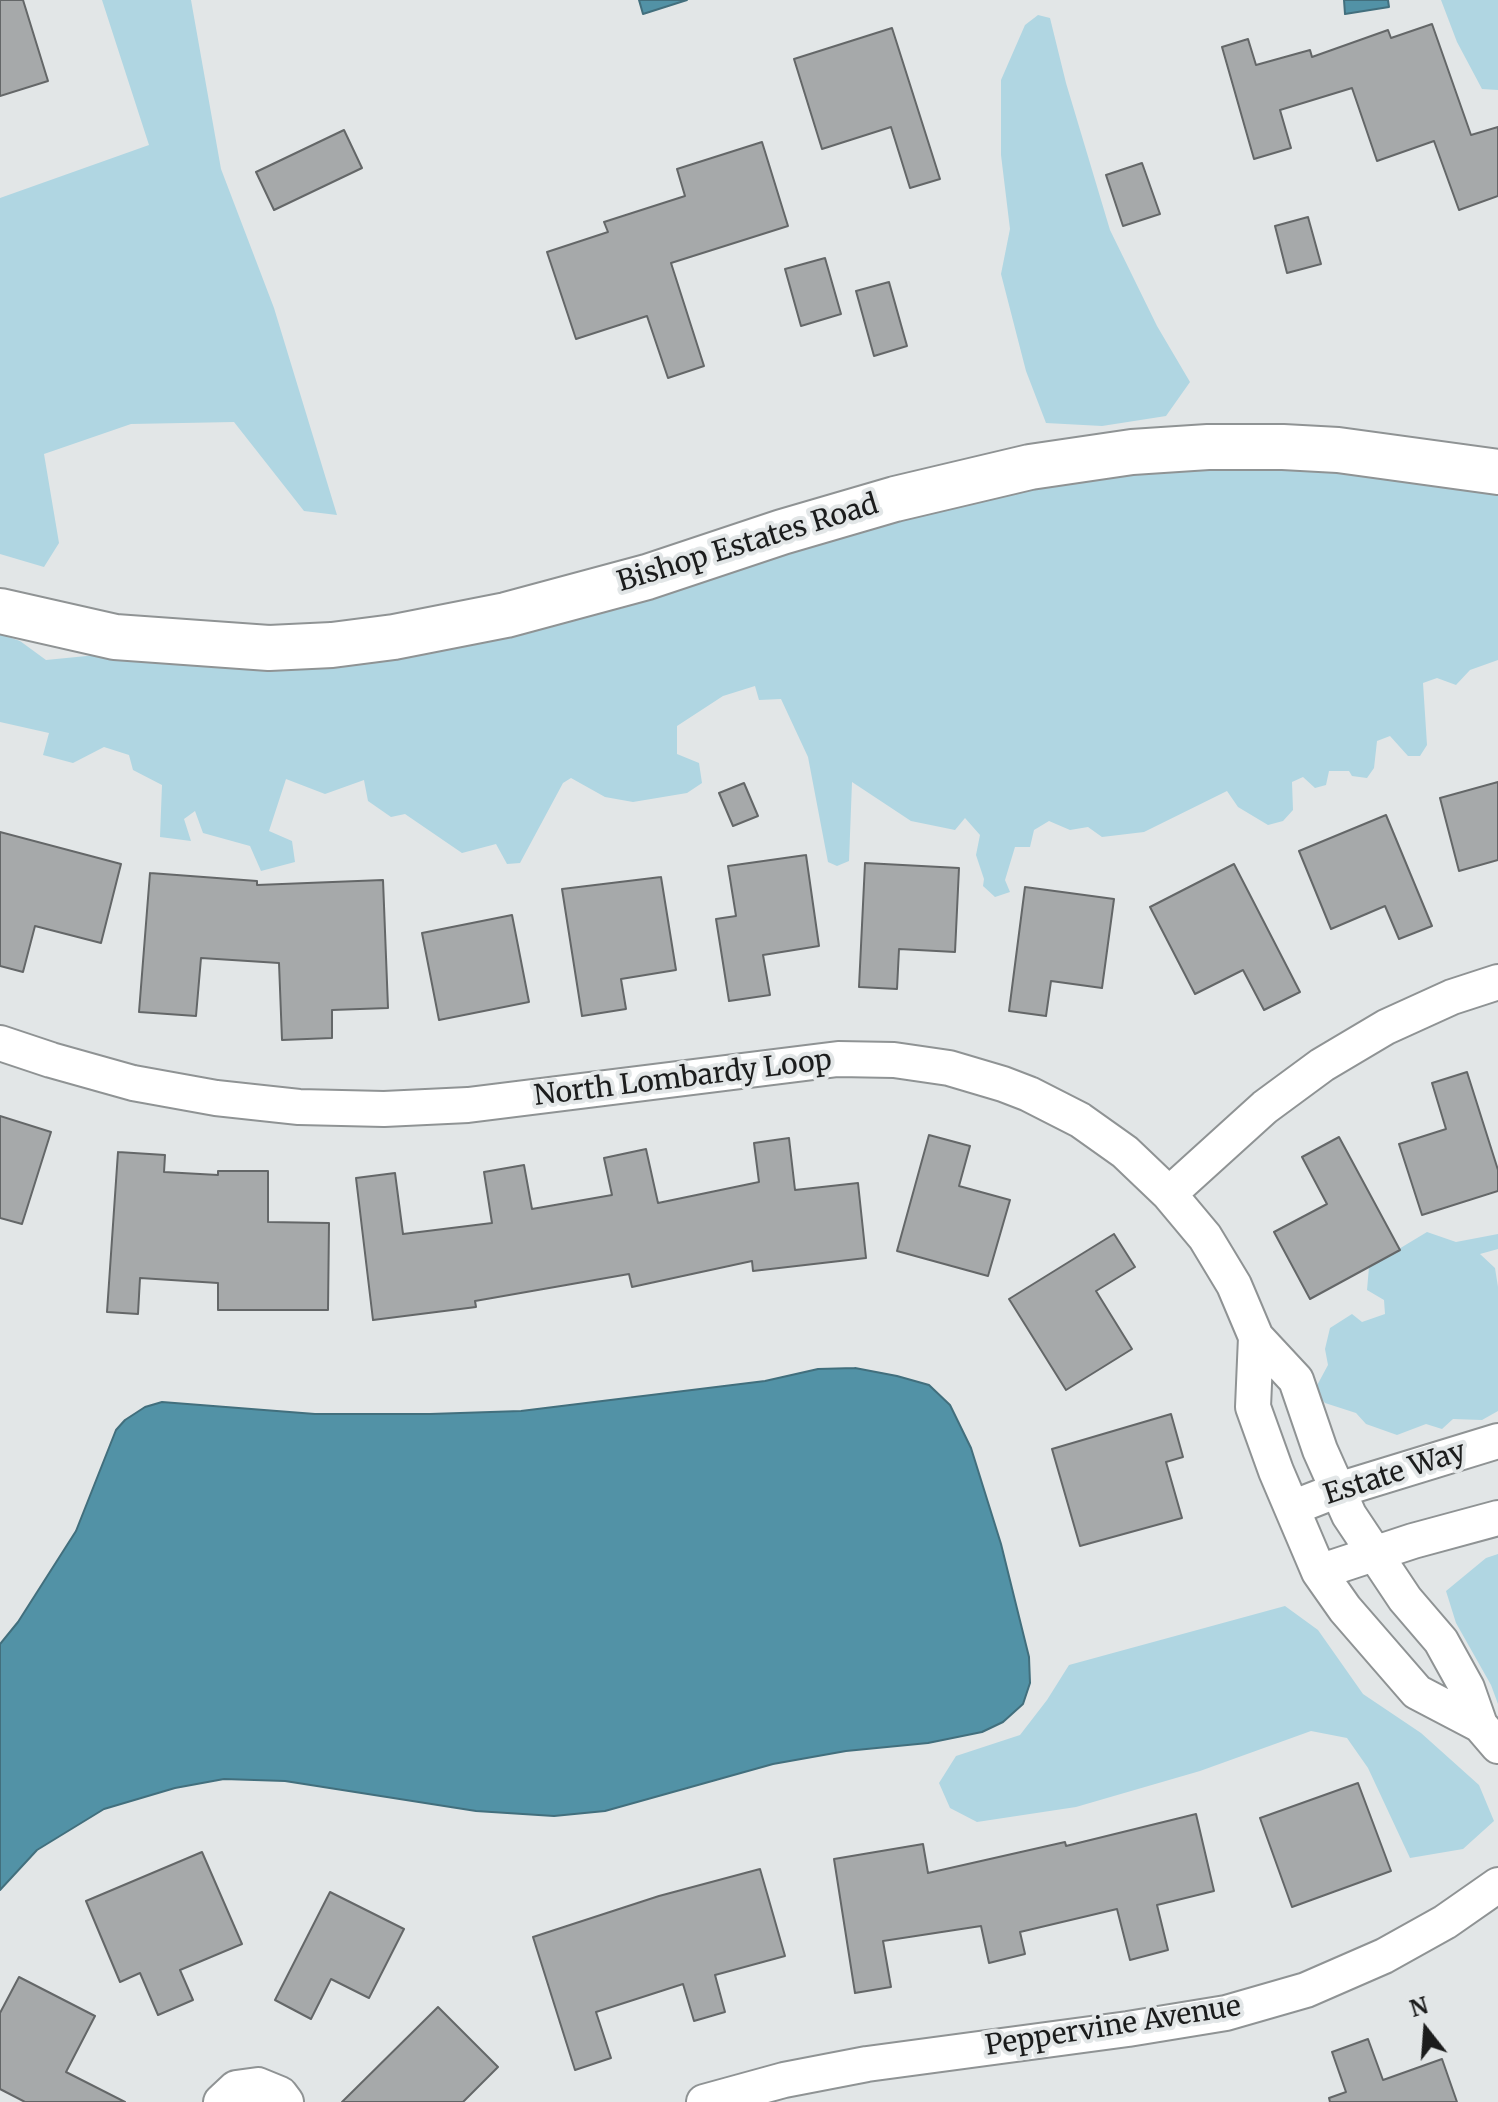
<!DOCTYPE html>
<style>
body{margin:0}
#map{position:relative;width:1498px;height:2102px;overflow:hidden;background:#e2e6e7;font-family:Merriweather,serif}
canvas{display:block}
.north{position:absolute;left:1386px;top:1990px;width:80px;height:80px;-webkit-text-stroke:6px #e2e6e7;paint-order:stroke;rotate:343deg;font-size:22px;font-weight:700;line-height:32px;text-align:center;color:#1b1c1c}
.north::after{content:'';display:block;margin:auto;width:28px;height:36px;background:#1b1c1c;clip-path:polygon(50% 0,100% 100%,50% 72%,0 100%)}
</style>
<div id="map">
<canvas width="1498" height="2102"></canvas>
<div class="north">N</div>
</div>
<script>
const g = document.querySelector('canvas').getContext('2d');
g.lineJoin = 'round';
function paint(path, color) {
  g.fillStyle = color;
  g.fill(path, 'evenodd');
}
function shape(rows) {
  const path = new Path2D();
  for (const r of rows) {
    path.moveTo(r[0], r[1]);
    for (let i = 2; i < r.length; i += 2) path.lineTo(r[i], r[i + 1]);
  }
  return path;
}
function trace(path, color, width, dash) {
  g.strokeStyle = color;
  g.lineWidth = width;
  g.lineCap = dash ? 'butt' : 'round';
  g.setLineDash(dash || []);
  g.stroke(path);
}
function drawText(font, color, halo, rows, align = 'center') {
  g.font = font + ' Merriweather,serif';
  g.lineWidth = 8;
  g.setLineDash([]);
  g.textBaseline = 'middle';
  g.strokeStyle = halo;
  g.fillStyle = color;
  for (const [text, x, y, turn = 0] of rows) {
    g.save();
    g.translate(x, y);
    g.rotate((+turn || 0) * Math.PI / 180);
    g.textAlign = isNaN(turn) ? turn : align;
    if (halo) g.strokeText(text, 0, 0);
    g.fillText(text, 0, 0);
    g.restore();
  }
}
paint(shape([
 [102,0,191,0,221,169,274,308,337,515,304,511,234,422,131,424,44,454,59,543,44,567,0,554,0,198,149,145],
 [1441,0,1498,0,1498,90,1482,89,1457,42],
 [1038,15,1050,18,1066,83,1110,230,1157,326,1190,382,1166,416,1102,426,1046,423,1026,371,1001,274,1010,229,1001,155,1001,80,1025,25],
 [1248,465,1383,472,1498,488,1498,660,1470,670,1456,685,1437,678,1423,683,1427,745,1420,756,1408,756,1390,736,1377,741,1374,768,1367,778,1352,776,1349,771,1329,771,1326,785,1315,788,1303,777,1292,782,1293,810,1283,821,1268,825,1238,807,1227,791,1144,832,1102,837,1088,827,1070,830,1049,821,1034,830,1030,847,1015,847,1005,880,1010,892,995,897,983,886,984,879,976,855,980,835,965,818,955,830,911,821,852,782,849,861,837,866,828,862,808,757,781,699,759,700,755,686,723,696,677,726,677,754,699,763,702,783,687,793,633,802,605,797,571,778,563,783,520,863,507,864,496,844,462,853,405,814,391,817,368,801,364,780,325,794,286,779,269,831,292,841,295,862,261,871,250,846,203,833,195,811,184,819,191,841,160,837,162,785,133,770,129,755,104,747,73,763,43,755,49,733,0,722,0,634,20,641,46,660,107,654,277,671,396,657,891,516,1066,477],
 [1427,1232,1456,1242,1498,1234,1498,1249,1480,1254,1495,1268,1498,1287,1498,1411,1482,1420,1453,1419,1442,1429,1426,1424,1397,1435,1366,1424,1356,1413,1325,1403,1314,1391,1328,1365,1325,1349,1330,1328,1352,1314,1362,1322,1385,1314,1384,1300,1367,1290,1369,1267],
 [1498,1554,1498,1704,1491,1685,1456,1623,1446,1591,1486,1558],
 [1285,1606,1318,1630,1363,1694,1421,1733,1479,1785,1494,1821,1463,1849,1410,1858,1368,1768,1347,1738,1311,1731,1200,1771,1076,1807,977,1822,950,1808,939,1783,956,1756,1020,1735,1047,1700,1069,1665]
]), '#b0d6e2');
const water = shape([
 [639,0,687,0,643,14,639,0],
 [1344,0,1388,0,1389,7,1345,14,1344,0],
 [855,1368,897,1376,929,1385,950,1405,971,1448,1001,1544,1029,1657,1030,1683,1023,1704,1003,1722,982,1732,928,1743,846,1751,773,1764,605,1811,554,1816,476,1811,285,1781,224,1779,175,1788,104,1809,37,1850,0,1890,0,1644,18,1622,76,1531,116,1430,125,1420,145,1407,162,1402,315,1414,430,1414,521,1411,765,1381,818,1369,855,1368]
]);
paint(water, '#5292a6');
trace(water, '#426f7d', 2);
const building = shape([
 [0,0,23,0,48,81,0,96,0,0],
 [1432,24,1471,135,1498,127,1498,196,1459,210,1434,141,1377,161,1352,88,1280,110,1291,148,1254,159,1222,47,1248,39,1256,65,1310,50,1312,57,1388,30,1391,38,1432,24],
 [892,28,940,179,910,188,891,127,822,149,794,59,892,28],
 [344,130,362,168,274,210,256,172,344,130],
 [762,142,788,226,671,263,704,366,668,378,647,316,576,339,547,252,608,232,604,222,685,196,677,169,762,142],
 [1142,163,1160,214,1123,226,1106,175,1142,163],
 [1308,217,1321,264,1287,273,1275,226,1308,217],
 [825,258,841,314,801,326,785,269,825,258],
 [889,282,907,346,874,356,856,291,889,282],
 [1498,782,1498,860,1459,871,1440,798,1498,782],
 [744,783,758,816,733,826,719,793,744,783],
 [1386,815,1432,926,1399,939,1385,906,1331,929,1299,851,1386,815],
 [0,832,121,864,101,943,35,926,23,972,0,966,0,832],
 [806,855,819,946,763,955,770,995,729,1001,716,919,736,916,728,866,806,855],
 [865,863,959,868,955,952,899,949,897,989,859,987,865,863],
 [1234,864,1300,992,1264,1010,1243,970,1195,994,1150,907,1234,864],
 [150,873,257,881,257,885,383,880,388,1008,332,1010,332,1038,282,1040,279,963,201,958,196,1016,139,1012,150,873],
 [661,877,676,970,621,979,626,1009,582,1016,562,889,661,877],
 [1025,887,1114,899,1102,988,1051,981,1046,1016,1009,1011,1025,887],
 [512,915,529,1002,439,1020,422,933,512,915],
 [1467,1072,1498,1170,1498,1191,1422,1215,1399,1144,1446,1129,1432,1083,1467,1072],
 [0,1116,51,1132,22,1224,0,1218,0,1116],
 [929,1135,970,1146,959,1186,1010,1200,988,1276,897,1251,929,1135],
 [1339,1137,1400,1250,1310,1299,1274,1232,1327,1204,1302,1157,1339,1137],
 [789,1138,795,1190,858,1183,866,1258,753,1271,752,1261,632,1287,629,1274,475,1301,476,1307,373,1320,356,1178,395,1173,403,1234,492,1223,484,1172,524,1165,532,1209,612,1195,604,1158,646,1149,658,1203,759,1182,754,1143,789,1138],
 [118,1152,165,1155,164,1172,218,1175,218,1171,268,1171,268,1222,329,1223,328,1310,218,1310,218,1283,140,1278,138,1314,107,1312,118,1152],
 [1114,1234,1135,1267,1096,1291,1132,1349,1066,1390,1009,1299,1114,1234],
 [1171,1414,1183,1457,1166,1462,1182,1518,1080,1546,1052,1449,1171,1414],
 [1358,1783,1391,1871,1292,1907,1260,1818,1358,1783],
 [1196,1814,1214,1891,1157,1905,1168,1950,1130,1960,1117,1909,1020,1932,1025,1954,989,1963,981,1926,883,1941,891,1987,855,1993,834,1859,923,1844,928,1873,1065,1842,1066,1846,1196,1814],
 [202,1852,242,1944,180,1970,193,2000,158,2015,140,1973,120,1982,86,1901,202,1852],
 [760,1869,785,1956,715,1975,725,2012,694,2021,683,1984,596,2012,611,2058,575,2070,533,1937,659,1896,760,1869],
 [330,1892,404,1929,369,1998,331,1979,311,2019,275,2000,330,1892],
 [19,1977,95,2016,66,2072,125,2102,25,2102,0,2089,0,2013,19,1977],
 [438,2007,498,2067,463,2102,342,2102,438,2007],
 [1368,2039,1383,2080,1442,2059,1457,2102,1330,2102,1329,2098,1346,2092,1332,2052,1368,2039]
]);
paint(building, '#a6a9aa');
trace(building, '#646768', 2);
const street = shape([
 [0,1043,51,1060,133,1083,216,1098,299,1107,384,1109,468,1105,838,1059,894,1060,949,1068,1003,1084,1029,1094,1080,1120,1125,1152,1169,1194,1205,1237,1234,1285,1256,1337,1296,1380,1320,1450,1349,1515,1405,1599,1441,1641,1467,1688,1480,1725],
 [1169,1194,1265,1107,1322,1065,1386,1027,1452,997,1498,982],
 [1256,1337,1253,1407,1276,1471,1319,1572,1345,1609,1417,1692,1480,1725,1498,1746],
 [1292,1508,1338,1490,1498,1441],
 [1319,1572,1413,1541,1498,1518],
 [221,2102,236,2088,258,2085,280,2094,286,2102],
 [704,2102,784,2080,867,2064,1128,2029,1226,2013,1306,1990,1384,1956,1445,1922,1498,1885]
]);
const secondary = shape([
 [0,611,115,637,269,648,332,645,394,637,506,615,647,577,782,532,895,499,1030,467,1132,452,1208,447,1283,447,1338,450,1498,472]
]);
trace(street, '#8f9394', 38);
trace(secondary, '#8f9394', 48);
trace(street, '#fff', 34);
trace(secondary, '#fff', 44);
drawText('28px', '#1b1c1c', '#e2e6e7', [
 ["Bishop Estates Road",748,544,-17],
 ["North Lombardy Loop",683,1079,-7],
 ["Estate Way",1395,1474,-18],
 ["Peppervine Avenue",1113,2027,-9]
]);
</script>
